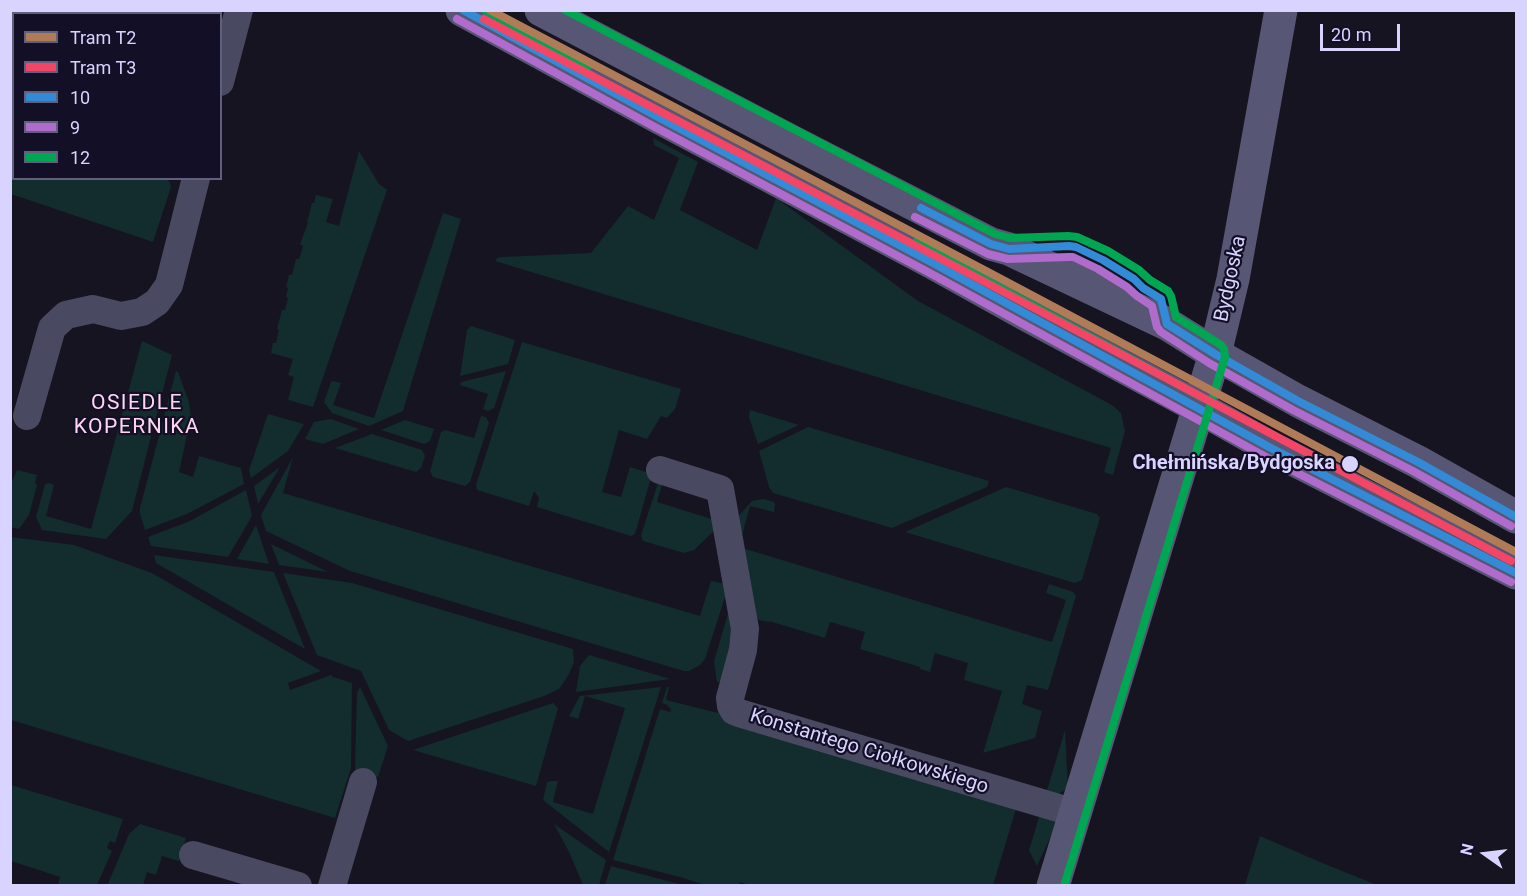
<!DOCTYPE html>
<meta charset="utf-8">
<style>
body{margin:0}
#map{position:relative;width:1527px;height:896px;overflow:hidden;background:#161421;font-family:Roboto,sans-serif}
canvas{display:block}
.frame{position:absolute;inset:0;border:12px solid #d9d4ff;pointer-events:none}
.legend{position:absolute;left:12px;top:12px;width:210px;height:168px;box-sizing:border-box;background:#130f26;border:2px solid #625e7d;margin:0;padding:8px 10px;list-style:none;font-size:18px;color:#d9d4ff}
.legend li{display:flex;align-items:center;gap:12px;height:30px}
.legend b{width:30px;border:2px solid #625e7d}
.north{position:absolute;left:1455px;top:824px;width:60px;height:60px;-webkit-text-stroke:4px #130f26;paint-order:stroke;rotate:284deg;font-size:16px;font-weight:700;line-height:24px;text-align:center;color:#d9d4ff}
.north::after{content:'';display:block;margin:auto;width:21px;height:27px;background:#d9d4ff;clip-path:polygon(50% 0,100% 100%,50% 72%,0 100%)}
.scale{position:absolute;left:1320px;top:24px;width:80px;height:27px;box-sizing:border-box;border:3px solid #d9d4ff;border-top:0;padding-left:8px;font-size:18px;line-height:21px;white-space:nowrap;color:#d9d4ff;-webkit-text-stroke:4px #130f26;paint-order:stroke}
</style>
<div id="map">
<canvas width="1527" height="896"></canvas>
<div class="frame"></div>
<ul class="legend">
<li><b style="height:8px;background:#b07c57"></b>Tram T2</li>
<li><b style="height:8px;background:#f34667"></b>Tram T3</li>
<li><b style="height:8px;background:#338bd7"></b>10</li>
<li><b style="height:8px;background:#b06ccc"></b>9</li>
<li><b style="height:8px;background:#00a651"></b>12</li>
</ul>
<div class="north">N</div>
<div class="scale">20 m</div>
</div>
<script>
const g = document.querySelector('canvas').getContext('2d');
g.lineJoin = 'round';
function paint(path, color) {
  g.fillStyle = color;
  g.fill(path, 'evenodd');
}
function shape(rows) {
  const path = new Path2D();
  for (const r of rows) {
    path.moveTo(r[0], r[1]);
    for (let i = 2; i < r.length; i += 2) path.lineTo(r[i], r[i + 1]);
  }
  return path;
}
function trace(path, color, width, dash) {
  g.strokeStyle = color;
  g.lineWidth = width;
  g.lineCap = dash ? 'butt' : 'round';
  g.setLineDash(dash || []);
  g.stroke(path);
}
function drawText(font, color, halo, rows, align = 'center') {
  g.font = font + ' Roboto,sans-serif';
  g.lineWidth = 4.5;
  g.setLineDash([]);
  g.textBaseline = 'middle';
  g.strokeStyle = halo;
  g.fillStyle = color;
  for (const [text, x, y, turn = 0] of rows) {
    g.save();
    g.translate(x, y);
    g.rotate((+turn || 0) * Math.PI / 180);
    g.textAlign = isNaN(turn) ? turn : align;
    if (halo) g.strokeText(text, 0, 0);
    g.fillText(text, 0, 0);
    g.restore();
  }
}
paint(shape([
 [10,134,13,135,14,178,167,179,170,183,171,187,153,242,11,194],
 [653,138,698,162,680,210,757,250,776,198,918,301,1112,405,1121,413,1125,431,1113,475,1104,472,1111,448,495,261,497,258,502,257,591,253,628,206,654,220,679,158,654,145],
 [359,151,379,184,387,190,313,407,288,400,294,377,288,375,293,359,271,353,273,343,276,343,279,330,277,329,282,310,285,310,288,298,286,297,288,288,286,287,289,275,292,275,296,259,299,259,303,246,300,244,308,223,307,222,312,203,314,203,316,195,333,199,326,222,339,226],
 [443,213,461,219,403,411,369,426,332,413,324,402,331,382,333,381,341,383,333,405,374,418],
 [471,326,515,340,508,364,460,376,467,330],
 [142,341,172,355,132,511,106,539,42,530,36,517,45,484,49,483,54,485,46,516,91,529],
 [522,342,681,389,675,409,667,418,661,416,647,439,619,430,602,492,621,497,630,467,652,474,635,534,631,536,537,507,539,498,534,491,529,506,477,490,476,485],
 [176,371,178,372,189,402,191,417,179,472,193,477,199,456,241,468,244,484,187,514,145,530,140,514,140,508],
 [506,371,494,408,488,411,483,409,488,394,460,385,461,382],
 [750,410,799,425,758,444,749,417],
 [268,414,304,424,288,451,251,478,249,470],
 [481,416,486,417,489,423,470,482,465,486,433,477,430,471,441,432,445,430,474,438],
 [331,419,359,429,323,444,305,439,314,422],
 [405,420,434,429,430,441,424,444,381,430],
 [808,427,989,481,987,487,892,528,773,493,769,487,759,451],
 [372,434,422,450,425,456,421,468,416,472,335,448],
 [293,457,283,493,700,616,711,581,725,584,723,589,727,591,705,659,700,665,689,671,684,671,350,571,266,531,261,515],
 [280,467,258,504,254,486],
 [17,470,37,475,35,483,37,485,29,515,19,529,10,527,11,484],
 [658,483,662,484,657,502,721,522,719,526,694,550,684,553,643,541,641,535],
 [1006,487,1097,514,1100,518,1082,580,1075,583,905,532],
 [246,490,252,516,228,557,151,546,148,537,190,521],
 [763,499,774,502,775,505,774,512,750,506,739,547,1052,642,1066,600,1046,593,1049,584,1073,592,1076,596,1048,690,1027,685,1022,704,1042,711,1035,738,983,753,1002,691,964,680,968,663,935,653,930,672,920,669,920,667,860,649,865,632,830,622,825,638,769,621,769,622,759,620,753,616,749,608,739,555,735,520,752,501],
 [256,525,269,564,237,559],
 [10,537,74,545,152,573,321,671,288,683,290,690,331,675,333,677,352,683,351,768,335,818,11,720],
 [271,544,328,572,279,565],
 [154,555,274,572,305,649,156,563],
 [283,573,352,583,573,649,574,662,568,676,559,689,544,696,408,741,389,730,361,671,317,655],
 [732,600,735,631,724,683,717,682,714,661],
 [589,655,670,679,576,692,580,666],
 [360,687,388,746,378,777,355,771,357,693],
 [661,687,609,852,543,800,547,782,552,781,558,781,553,802,593,814,625,708,585,696,578,719,569,716,580,696],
 [667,687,669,687,666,700,726,715,1016,809,993,885,752,886,740,882,739,885,705,885,680,877,613,860,660,709,670,712,671,709,667,705,662,703],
 [553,703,558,708,536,786,413,750],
 [1065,730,1068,788,1057,795,1045,797],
 [11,785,123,819,115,843,110,841,107,848,112,851,97,885,58,885,60,877,11,861],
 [1040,814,1055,822,1056,825,1037,866,1029,850],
 [140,824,186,838,179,861,162,856,156,875,147,872,143,885,107,886,129,834],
 [554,824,606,860,599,885,583,885,569,852],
 [1260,836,1320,862,1377,885,1245,885],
 [611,866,679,884,684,885,605,885]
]), '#132c2d');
trace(shape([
 [220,82,239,10],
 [27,416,52,328,66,315,93,309,121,316,142,312,157,302,169,285,196,178],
 [660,470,720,489,745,629,743,650,730,698,731,706,734,711,739,713,1075,813],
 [193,855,298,886],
 [332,886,363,782]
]), '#4a4962', 28);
trace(shape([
 [462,10,658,117,933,263,1025,314,1198,407,1271,448,1516,573],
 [541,10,793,142,991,244,1009,249,1167,324,1215,354,1298,401,1418,462,1516,517],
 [1053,886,1215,354,1233,279,1281,10]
]), '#575674', 33);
trace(shape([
 [463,10,658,117,933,263,1271,448,1516,573],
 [921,208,991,244,1009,249,1069,246,1076,247,1103,260,1134,279,1143,288,1161,299,1167,324],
 [1167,324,1215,354,1298,401,1418,462,1516,517]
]), '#338bd7', 8);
trace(shape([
 [457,19,653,126,928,272,1266,457,1511,582],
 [915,217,988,254,1008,259,1069,257,1073,257,1098,269,1127,287,1137,296,1152,306,1157,327,1161,332,1209,363,1293,410,1413,471,1511,526]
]), '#b06ccc', 8);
trace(shape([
 [485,10,588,67],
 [565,10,995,234,1010,238,1068,236,1077,237,1108,251,1139,270,1150,280,1168,291,1171,296,1176,317,1221,345,1224,349,1225,357,1064,886],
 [916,242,1203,398]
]), '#00a651', 8);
trace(shape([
 [490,10,990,273,1516,552]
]), '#b07c57', 8);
trace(shape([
 [484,19,985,282,1511,561]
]), '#f34667', 8);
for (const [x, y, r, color] of [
 [1350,464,9,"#d9d4ff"]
]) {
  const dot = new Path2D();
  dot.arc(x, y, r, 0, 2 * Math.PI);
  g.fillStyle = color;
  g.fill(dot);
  trace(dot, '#130f26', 2);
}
drawText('20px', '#d9d4ff', '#130f26', [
 ["Bydgoska",1231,279,-78],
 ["Konstantego Ciołkowskiego",869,752,17]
]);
drawText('bold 20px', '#d9d4ff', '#130f26', [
 ["Chełmińska/Bydgoska",1335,464]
], 'right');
g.letterSpacing = '1.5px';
drawText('21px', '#ffd6f0', '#130f26', [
 ["OSIEDLE",137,404],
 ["KOPERNIKA",137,428]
]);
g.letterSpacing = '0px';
</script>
